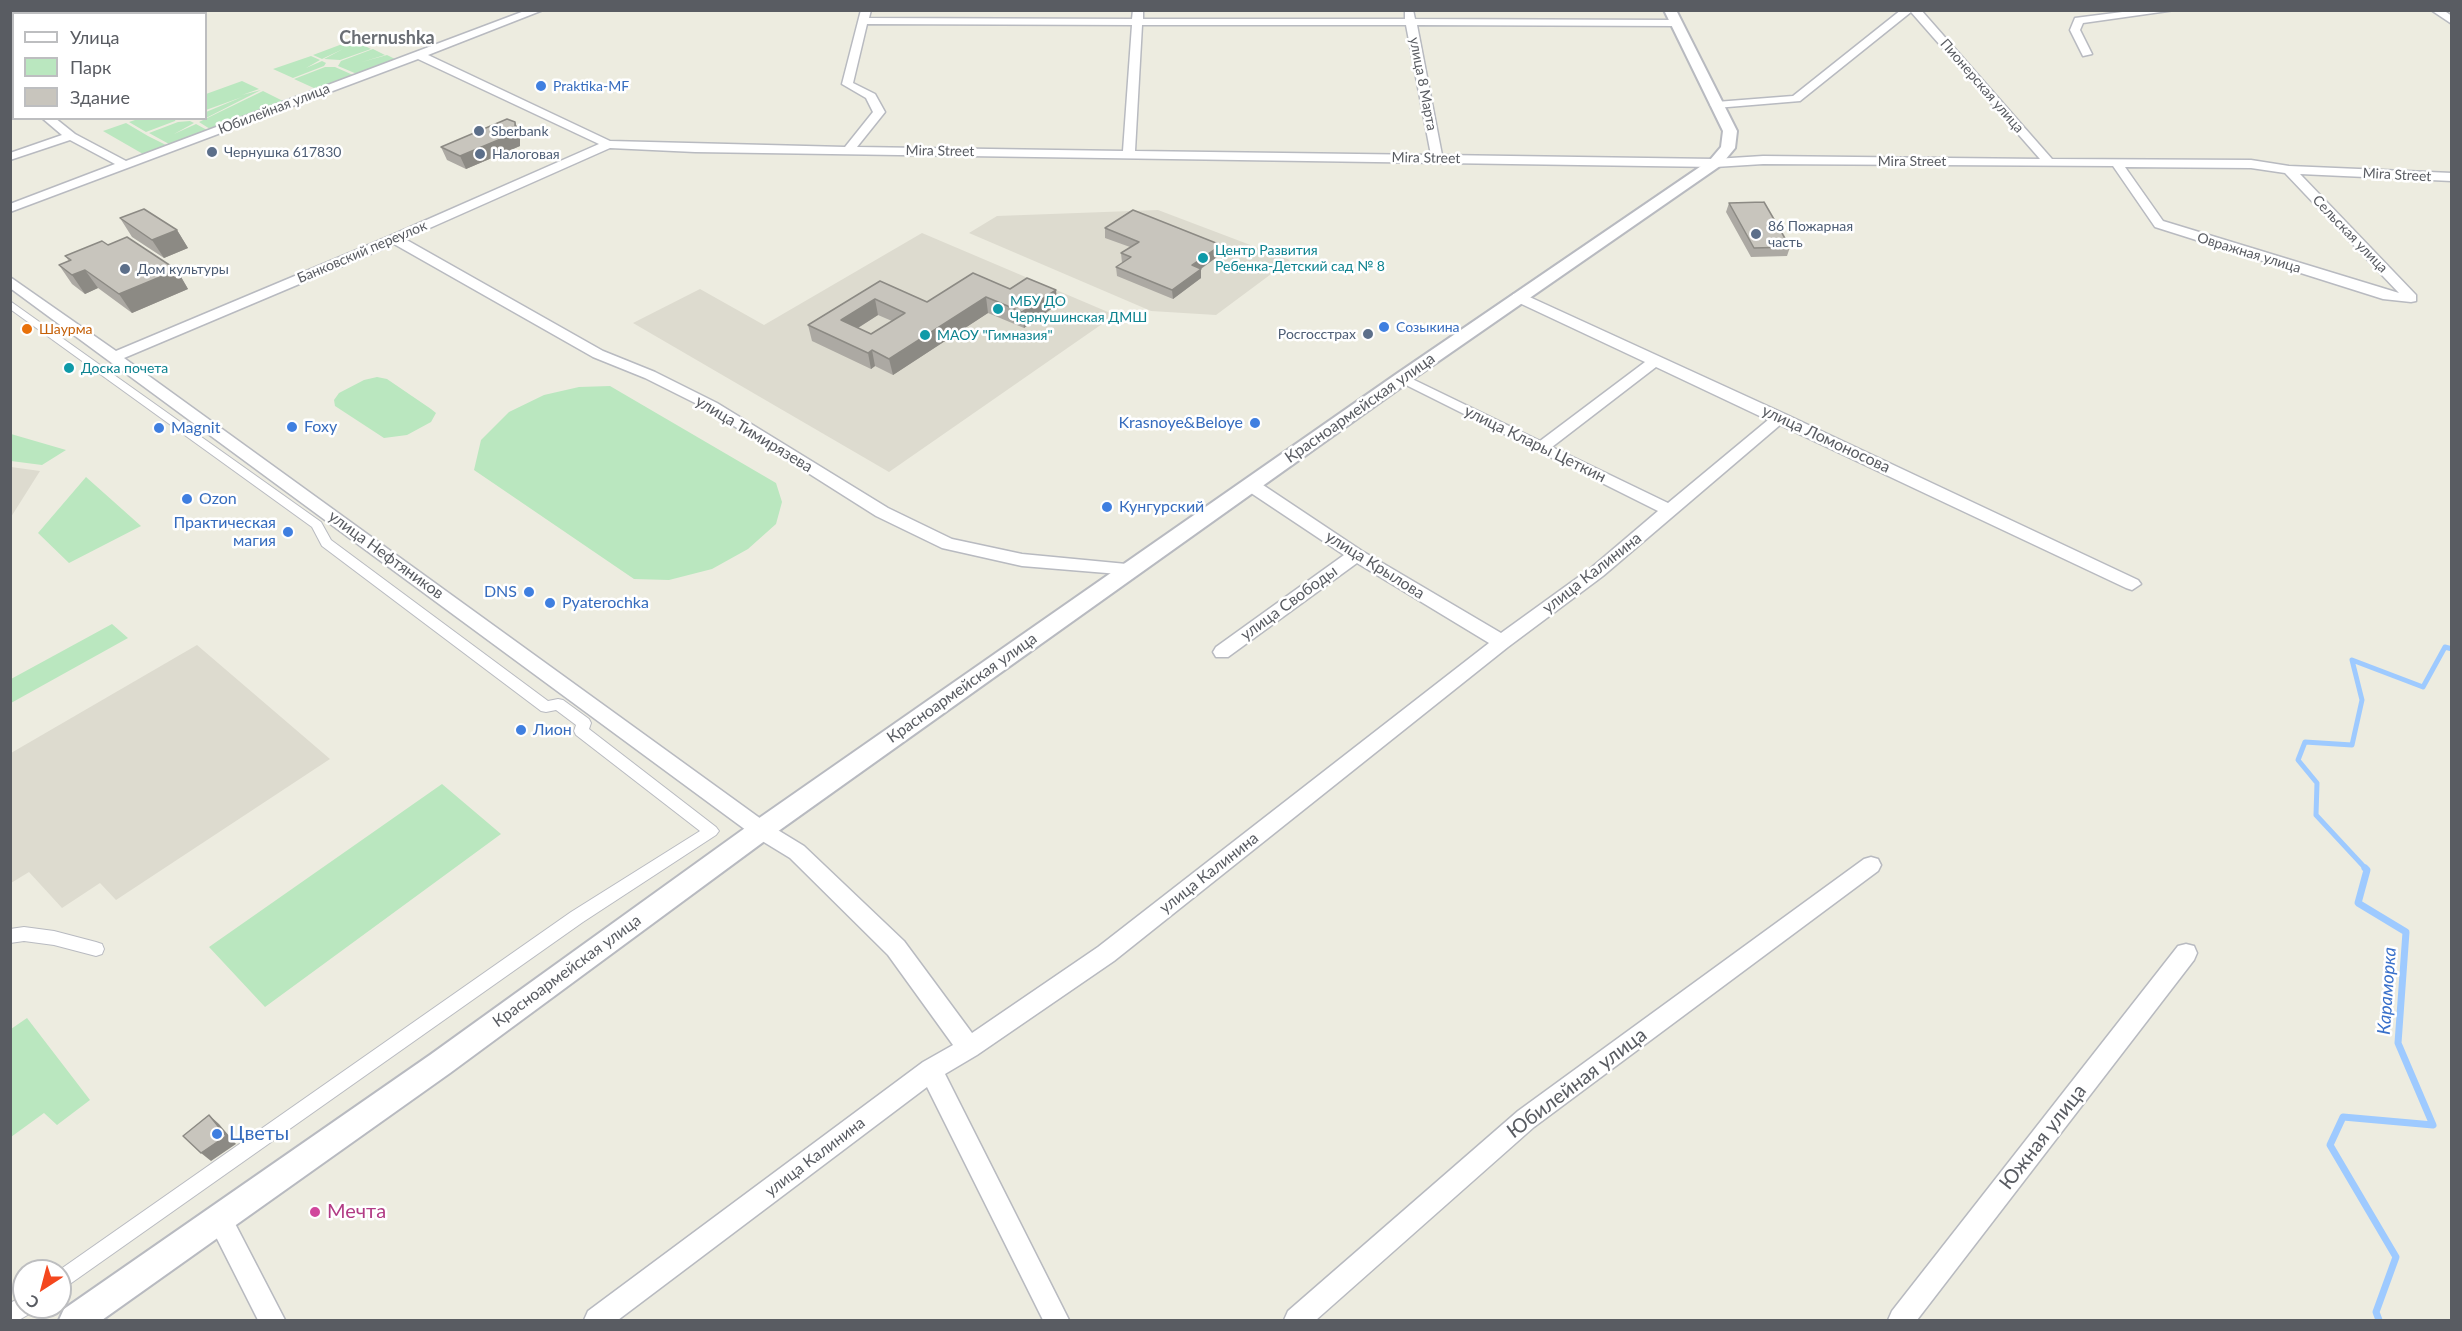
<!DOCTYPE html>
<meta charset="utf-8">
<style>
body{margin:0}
#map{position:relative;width:2462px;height:1331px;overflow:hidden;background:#edece0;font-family:Lato,sans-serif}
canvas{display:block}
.frame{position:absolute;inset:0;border:12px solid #595c62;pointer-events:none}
.legend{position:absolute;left:12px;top:12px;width:195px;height:108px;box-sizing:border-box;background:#fff;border:2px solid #bdbec0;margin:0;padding:8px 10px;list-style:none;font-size:18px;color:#595c62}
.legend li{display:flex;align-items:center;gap:12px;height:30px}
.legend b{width:30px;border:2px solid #bdbec0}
.north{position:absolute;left:12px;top:1259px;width:60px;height:60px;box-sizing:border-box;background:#fff;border:2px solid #bdbec0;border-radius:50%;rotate:216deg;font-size:16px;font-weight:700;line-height:24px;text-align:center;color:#595c62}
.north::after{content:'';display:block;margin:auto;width:21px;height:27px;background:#f4471e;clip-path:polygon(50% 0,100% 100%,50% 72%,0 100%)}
</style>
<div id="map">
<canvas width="2462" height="1331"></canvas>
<div class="frame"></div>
<ul class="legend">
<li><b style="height:8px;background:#fff"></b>Улица</li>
<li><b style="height:16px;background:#bae7bf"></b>Парк</li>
<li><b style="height:16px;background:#c8c5bd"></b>Здание</li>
</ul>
<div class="north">С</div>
</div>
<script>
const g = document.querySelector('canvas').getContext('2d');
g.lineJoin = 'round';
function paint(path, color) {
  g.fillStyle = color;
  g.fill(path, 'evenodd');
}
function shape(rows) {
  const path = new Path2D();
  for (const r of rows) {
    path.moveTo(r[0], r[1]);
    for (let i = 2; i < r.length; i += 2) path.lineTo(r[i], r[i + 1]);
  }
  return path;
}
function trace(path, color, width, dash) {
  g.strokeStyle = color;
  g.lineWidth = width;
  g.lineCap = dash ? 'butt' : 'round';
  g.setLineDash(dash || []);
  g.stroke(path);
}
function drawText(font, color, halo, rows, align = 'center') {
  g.font = font + ' Lato,sans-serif';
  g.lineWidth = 5;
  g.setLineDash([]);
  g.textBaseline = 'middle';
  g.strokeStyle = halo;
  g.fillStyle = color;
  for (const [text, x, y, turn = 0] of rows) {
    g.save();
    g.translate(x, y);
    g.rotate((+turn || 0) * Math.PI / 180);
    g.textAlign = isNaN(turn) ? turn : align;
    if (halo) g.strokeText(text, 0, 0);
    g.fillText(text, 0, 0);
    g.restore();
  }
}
paint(shape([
 [1158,210,1290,260,1216,315,1151,311,969,233,997,216],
 [922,233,1115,315,889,472,633,323,700,289,764,325],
 [11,467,40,471,11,517,10,467],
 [197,645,330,759,116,900,100,883,62,908,29,872,11,883,11,753]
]), '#dddbcf');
paint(shape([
 [353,40,371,49,340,60,324,59,343,49,322,59,313,55],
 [373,49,385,55,362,62,387,55,395,59,357,74,338,66,341,61],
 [311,56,320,60,306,68,322,61,326,63,324,66,293,78,273,69],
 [325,67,335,67,353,75,316,89,294,79],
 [242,81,259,89,242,95,261,90,206,118,206,112,242,97,206,110,206,94],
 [263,91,283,101,210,129,199,122],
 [138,119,176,119,175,121,146,132,129,122],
 [190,121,194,123,174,134,196,124,207,130,169,144,149,133,178,122],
 [126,123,148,136,166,145,143,154,103,131],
 [377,377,387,379,431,409,436,413,431,422,407,435,384,438,335,406,334,400,339,393,364,380],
 [610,386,776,483,782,502,776,524,748,549,712,569,669,580,634,579,474,470,481,440,509,412,544,395,579,387],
 [11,434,66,450,42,465,11,461],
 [86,477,141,526,69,563,38,533],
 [112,624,128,638,11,703,11,679],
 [442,784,501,834,265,1007,209,947],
 [27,1018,90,1100,57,1125,44,1113,11,1137,11,1029]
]), '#bae7bf');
trace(shape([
 [2367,870,2316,815,2317,783,2298,760,2305,742,2352,745,2362,700,2352,660,2423,687,2445,647,2452,649]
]), '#9ecaff', 5);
trace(shape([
 [2365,868,2367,870,2358,903,2406,932,2398,1043,2433,1125,2343,1117,2330,1145,2396,1257,2376,1312,2379,1320]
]), '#9ecaff', 7);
const pedestrian = shape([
 [10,301,321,522,331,540,548,701,558,699,563,700,589,719,591,723,589,729,716,827,719,831,716,835,583,922,60,1291,60,1271,58,1271,571,912,700,831,576,735,574,731,576,725,556,710,546,712,541,711,322,546,312,527,10,309,10,301],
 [24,927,54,931,96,942,102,944,104,949,102,954,96,956,54,945,24,941,10,943,10,929,24,927],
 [24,1296,24,1307,33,1307,31,1313,19,1320,10,1320,10,1303,24,1296]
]);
const minor = shape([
 [147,10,159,10,155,14,143,14,147,10],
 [527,10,543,10,428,55,610,141,845,147,873,112,866,98,842,84,861,10,871,10,869,18,1132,19,1133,10,1143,10,1143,19,1405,19,1405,10,1413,10,1415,19,1676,20,1681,23,1676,26,1417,25,1442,155,1715,159,1763,156,2040,159,1911,12,1800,101,1716,108,1710,105,1716,102,1793,96,1901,10,1921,10,2052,159,2251,160,2289,166,2452,173,2452,181,2300,174,2416,295,2416,301,2411,302,2383,299,2155,227,2113,166,1763,164,1715,167,695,152,610,148,405,239,603,351,655,372,717,403,888,508,952,539,1022,554,1137,565,1139,569,1137,573,1131,575,1022,566,942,548,876,516,707,409,645,378,593,357,394,244,124,358,768,824,804,846,904,941,972,1033,1098,947,1489,643,1357,563,1228,657,1216,657,1213,652,1216,647,1344,555,1245,489,1243,485,1245,481,1257,481,1362,551,1501,633,1591,568,1658,511,1394,379,1401,375,1406,376,1540,441,1645,362,1513,300,1513,294,1523,294,1785,414,2138,580,2141,584,2132,590,2126,588,1780,425,1603,576,1508,647,1114,961,977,1055,945,1074,1069,1320,1043,1320,927,1087,618,1320,584,1320,588,1311,923,1062,953,1045,888,955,790,858,754,836,10,288,10,277,116,351,390,236,599,144,418,59,10,212,10,204,115,164,70,140,10,160,10,153,62,135,42,118,55,118,75,134,126,161,527,10],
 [867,24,1132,25,1123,151,857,147,885,112,875,94,853,83,867,24],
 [1142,25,1406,25,1431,155,1135,151,1142,25],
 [2125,167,2251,168,2285,173,2399,293,2163,221,2125,167],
 [1656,367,1768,420,1668,503,1552,447,1656,367],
 [2138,10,2175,10,2083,23,2080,30,2092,54,2083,56,2070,30,2075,18,2138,10],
 [2431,10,2443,10,2452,16,2452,24,2431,10],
 [1871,857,1878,859,1881,865,1878,871,1534,1127,1316,1320,1284,1320,1288,1311,1518,1111,1864,859,1871,857],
 [2186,944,2194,946,2197,953,2194,960,1917,1320,1888,1320,1892,1311,2178,946,2186,944],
 [219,1207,228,1210,285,1320,258,1320,207,1219,210,1210,219,1207]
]);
const tertiary = shape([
 [1664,10,1676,10,1737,131,1735,148,1720,166,1407,383,770,837,450,1073,102,1320,59,1320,64,1309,430,1055,752,823,1395,375,1710,160,1721,147,1723,131,1664,10]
]);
trace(pedestrian, '#b8bac0', 2);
trace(minor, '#b8bac0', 3);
trace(tertiary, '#b8bac0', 4);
paint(pedestrian, '#fff');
paint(minor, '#fff');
paint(tertiary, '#fff');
paint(shape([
 [515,122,520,135,520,146,466,169,447,160,441,147],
 [1729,203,1790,247,1787,256,1751,257,1726,212],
 [120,218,177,230,188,248,164,258,132,237],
 [1105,228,1221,254,1201,269,1201,278,1173,299,1117,276,1116,267,1122,263,1121,253,1130,247,1105,238],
 [108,245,177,270,188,289,132,313,98,288,85,294,72,284,59,265,69,261,65,256],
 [880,281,927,302,1010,289,1056,290,1057,305,1024,328,988,313,893,375,875,366,871,369,812,341,808,325],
 [878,315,892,321,871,334,858,328]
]), '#aca9a3');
paint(shape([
 [515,122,520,135,520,146,466,169,460,156],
 [177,230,188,248,164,258,152,240],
 [1221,245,1221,254,1192,275,1192,265],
 [1201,269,1201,278,1173,299,1172,290],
 [85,270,98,288,85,294,72,275],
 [177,270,188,289,132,313,119,294],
 [1056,290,1057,305,1024,328,1022,312],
 [986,297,988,313,893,375,889,359],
 [875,299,878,315,845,336,841,320],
 [872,350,875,366,871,369,868,353],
 [209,1115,219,1124,236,1144,211,1161,201,1153]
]), '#8c8a84');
const building = shape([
 [507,119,515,122,515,133,460,156,441,147,507,119],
 [1764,202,1790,247,1754,248,1729,203,1764,202],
 [144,209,177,230,152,240,120,218,144,209],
 [1133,210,1221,245,1192,265,1201,269,1172,290,1116,267,1131,257,1121,253,1139,242,1105,228,1133,210],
 [127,237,177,270,119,294,85,270,72,275,59,265,71,260,65,256,102,241,108,245,127,237],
 [973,273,1010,289,1027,278,1056,290,1022,312,986,297,889,359,872,350,868,353,808,325,880,281,927,302,973,273],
 [875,299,905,313,871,334,841,320,875,299],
 [209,1115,226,1136,201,1153,183,1136,209,1115]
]);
paint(building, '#c8c5bd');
trace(building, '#8c8a84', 1.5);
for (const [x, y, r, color] of [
 [541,86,6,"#3f7fe0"],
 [479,131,6,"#5c6f8a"],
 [212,152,6,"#5c6f8a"],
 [480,154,6,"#5c6f8a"],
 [1756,234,6,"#5c6f8a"],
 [1203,258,6,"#0f9aa8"],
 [125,269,6,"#5c6f8a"],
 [998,309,6,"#0f9aa8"],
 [1384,327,6,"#3f7fe0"],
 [27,329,6,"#e8710a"],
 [1368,334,6,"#5c6f8a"],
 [925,335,6,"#0f9aa8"],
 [69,368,6,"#0f9aa8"],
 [1255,423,6,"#3f7fe0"],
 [292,427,6,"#3f7fe0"],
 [159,428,6,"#3f7fe0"],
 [187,499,6,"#3f7fe0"],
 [1107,507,6,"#3f7fe0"],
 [288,532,6,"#3f7fe0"],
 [529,592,6,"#3f7fe0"],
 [550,603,6,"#3f7fe0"],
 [521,730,6,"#3f7fe0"],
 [217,1134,6,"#3f7fe0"],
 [315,1212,6,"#d1479c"]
]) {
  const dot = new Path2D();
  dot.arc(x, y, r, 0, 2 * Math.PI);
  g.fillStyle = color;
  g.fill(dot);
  trace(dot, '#fff', 2);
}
drawText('14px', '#595c62', '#fff', [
 ["улица 8 Марта",1423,84,79],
 ["Пионерская улица",1982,86,49],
 ["Юбилейная улица",274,109,-21],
 ["Mira Street",940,151,1],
 ["Mira Street",1426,158,1],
 ["Mira Street",1912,161],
 ["Mira Street",2397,175,3],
 ["Сельская улица",2350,234,46],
 ["Банковский переулок",362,252,-23],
 ["Овражная улица",2249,253,17]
]);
drawText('14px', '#366cbe', '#fff', [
 ["Praktika-MF",553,86],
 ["Созыкина",1396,327]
], 'left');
drawText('14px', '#4e5e75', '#fff', [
 ["Sberbank",491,131],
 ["Чернушка 617830",224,152],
 ["Налоговая",492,154],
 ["86 Пожарная",1768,226],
 ["часть",1768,242],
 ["Дом культуры",137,269],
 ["Росгосстрах",1356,334,"right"]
], 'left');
drawText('14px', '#0d838f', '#fff', [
 ["Центр Развития",1215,250],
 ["Ребенка-Детский сад № 8",1215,266],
 ["МБУ ДО",1010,301],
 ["Чернушинская ДМШ",1010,317],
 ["МАОУ \"Гимназия\"",937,335],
 ["Доска почета",81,368]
], 'left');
drawText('14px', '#c56008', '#fff', [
 ["Шаурма",39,329]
], 'left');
drawText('16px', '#595c62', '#fff', [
 ["Красноармейская улица",1360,408,-35],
 ["улица Тимирязева",754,434,31],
 ["улица Ломоносова",1826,439,25],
 ["улица Клары Цеткин",1535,444,26],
 ["улица Нефтяников",386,555,36],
 ["улица Крылова",1375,565,32],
 ["улица Калинина",1592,573,-38],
 ["улица Свободы",1289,603,-36],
 ["Красноармейская улица",962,688,-35],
 ["улица Калинина",1209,873,-38],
 ["Красноармейская улица",567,971,-36],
 ["улица Калинина",815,1157,-37]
]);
drawText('16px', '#366cbe', '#fff', [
 ["Krasnoye&Beloye",1243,423,"right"],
 ["Foxy",304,427],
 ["Magnit",171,428],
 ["Ozon",199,499],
 ["Кунгурский",1119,507],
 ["Практическая",276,523,"right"],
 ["магия",276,541,"right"],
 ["DNS",517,592,"right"],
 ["Pyaterochka",562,603],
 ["Лион",533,730]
], 'left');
drawText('bold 18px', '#6a6e74', '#fff', [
 ["Chernushka",387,38]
]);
drawText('italic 18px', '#3970ca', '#fff', [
 ["Караморка",2387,991,-86]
]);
drawText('20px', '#595c62', '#fff', [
 ["Юбилейная улица",1577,1083,-37],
 ["Южная улица",2043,1137,-52]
]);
drawText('20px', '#366cbe', '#fff', [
 ["Цветы",229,1134]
], 'left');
drawText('20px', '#b23c85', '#fff', [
 ["Мечта",327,1212]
], 'left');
</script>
